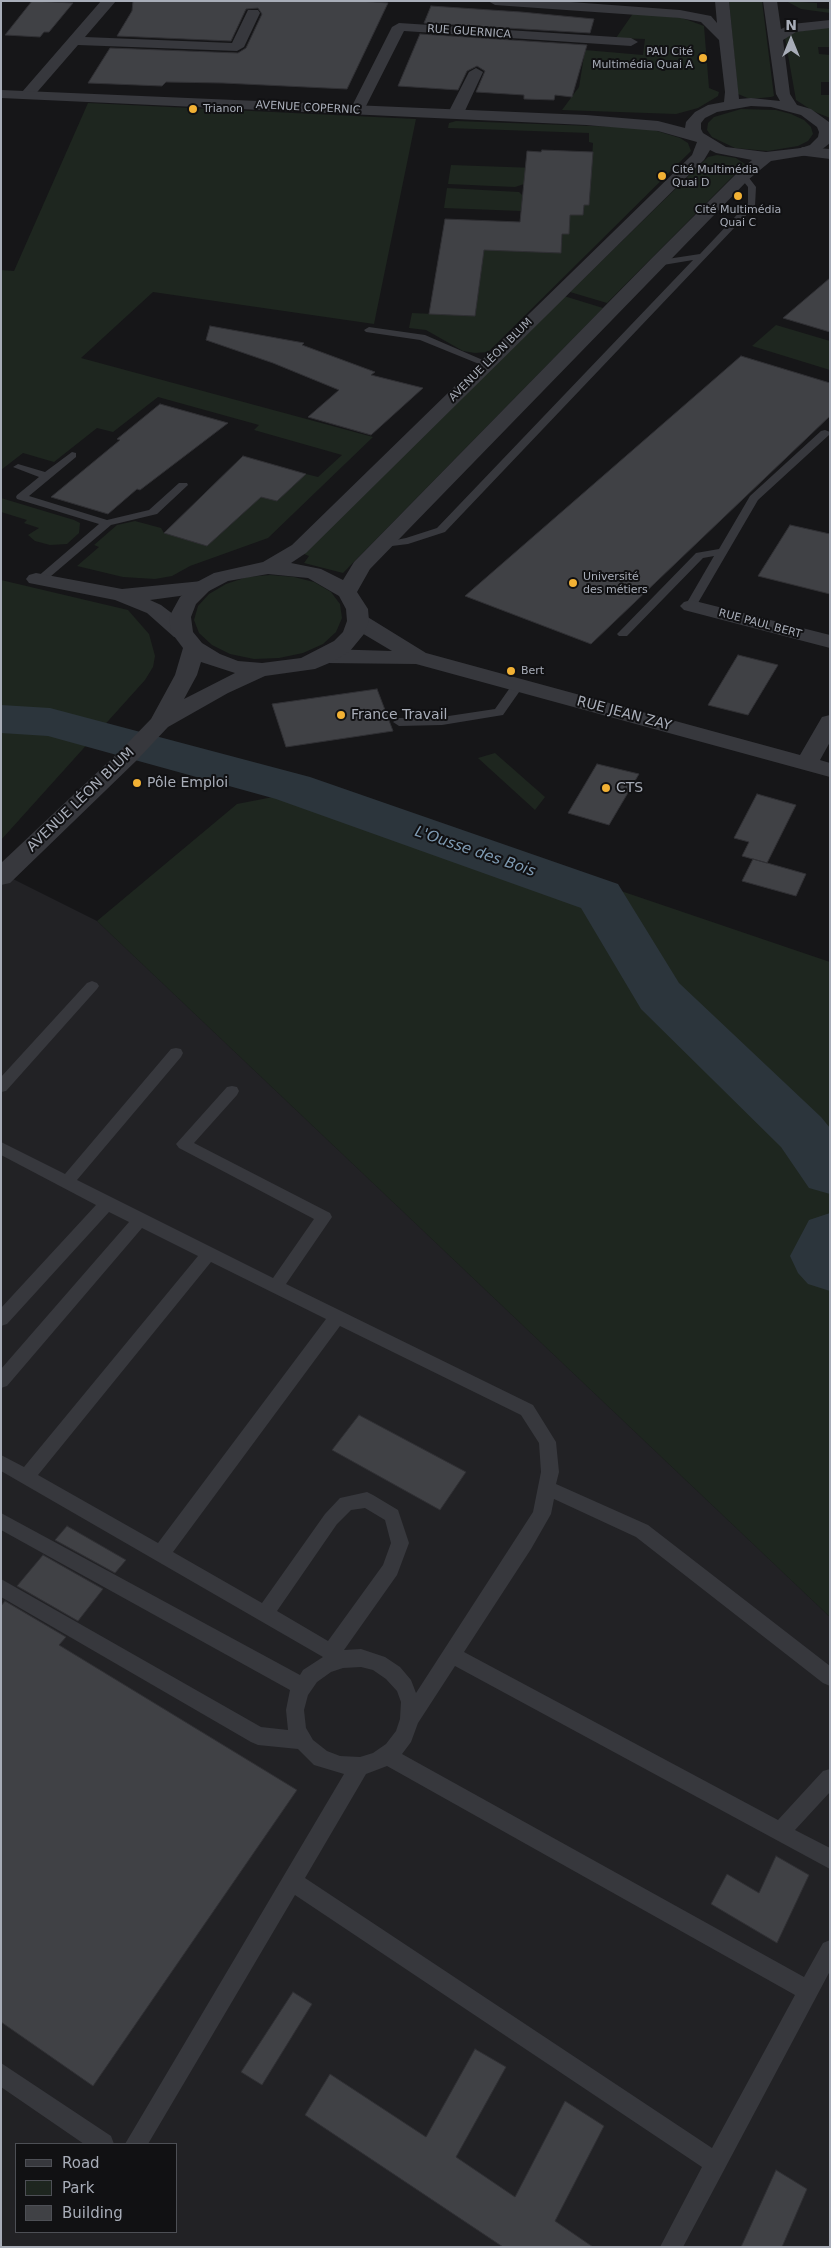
<!DOCTYPE html>
<meta charset="utf-8">
<style>
body{margin:0}
#map{position:relative;width:831px;height:2248px;overflow:hidden;background:#161618;font-family:"DejaVu Sans",sans-serif}
canvas{display:block}
.frame{position:absolute;inset:0;border:2px solid #a8adb8;pointer-events:none}
.legend{position:absolute;left:15px;top:2143px;width:162px;height:90px;box-sizing:border-box;background:#111113;border:1px solid #4d4f55;margin:0;padding:6px 9px;list-style:none;font-size:15px;color:#a8adb8}
.legend li{display:flex;align-items:center;gap:10px;height:25px}
.legend b{width:25px;border:1px solid #4d4f55}
.north{position:absolute;left:766px;top:15px;width:50px;height:50px;-webkit-text-stroke:4px #111113;paint-order:stroke;rotate:0deg;font-size:14px;font-weight:700;line-height:20px;text-align:center;color:#a8adb8}
.north::after{content:'';display:block;margin:auto;width:18px;height:22px;background:#a8adb8;clip-path:polygon(50% 0,100% 100%,50% 72%,0 100%)}
</style>
<div id="map">
<canvas width="831" height="2248"></canvas>
<div class="frame"></div>
<ul class="legend">
<li><b style="height:6px;background:#37383d"></b>Road</li>
<li><b style="height:14px;background:#1e261f"></b>Park</li>
<li><b style="height:14px;background:#404145"></b>Building</li>
</ul>
<div class="north">N</div>
</div>
<script>
const g = document.querySelector('canvas').getContext('2d');
g.lineJoin = 'round';
function paint(path, color) {
  g.fillStyle = color;
  g.fill(path, 'evenodd');
}
function shape(rows) {
  const path = new Path2D();
  for (const r of rows) {
    path.moveTo(r[0], r[1]);
    for (let i = 2; i < r.length; i += 2) path.lineTo(r[i], r[i + 1]);
  }
  return path;
}
function trace(path, color, width, dash) {
  g.strokeStyle = color;
  g.lineWidth = width;
  g.lineCap = dash ? 'butt' : 'round';
  g.setLineDash(dash || []);
  g.stroke(path);
}
function drawText(font, color, halo, rows, align = 'center') {
  g.font = font + ' "DejaVu Sans",sans-serif';
  g.lineWidth = 4;
  g.setLineDash([]);
  g.textBaseline = 'middle';
  g.strokeStyle = halo;
  g.fillStyle = color;
  for (const [text, x, y, turn = 0] of rows) {
    g.save();
    g.translate(x, y);
    g.rotate((+turn || 0) * Math.PI / 180);
    g.textAlign = isNaN(turn) ? turn : align;
    if (halo) g.strokeText(text, 0, 0);
    g.fillText(text, 0, 0);
    g.restore();
  }
}
paint(shape([
 [1,873,97,921,830,1617,830,2247,1,2247],
 [16,2144,176,2144,176,2232,16,2232]
]), '#222225');
paint(shape([
 [729,1,762,1,774,96,771,97,750,99,738,94],
 [786,1,817,3,817,8,830,9,830,13,801,9],
 [634,12,682,18,704,26,709,88,719,92,718,96,698,108,676,114,562,110,579,87,585,50,643,55,645,39,616,38],
 [830,26,830,47,818,47,819,54,830,55,830,82,821,82,821,95,830,95,830,118,813,111,796,100,785,38,790,33],
 [88,103,416,119,374,324,153,292,81,358,373,437,268,538,190,566,172,576,155,579,123,577,77,566,99,547,94,545,117,525,135,521,161,528,164,533,207,546,247,510,257,496,277,501,306,474,318,477,342,455,254,430,259,425,158,397,113,432,97,428,54,462,23,453,1,470,1,270,14,271],
 [741,109,776,110,791,114,804,120,811,127,813,134,808,141,798,146,768,151,735,148,712,137,707,130,708,123,714,117],
 [456,121,647,128,680,138,688,143,691,151,488,352,475,353,463,351,426,330,409,328,412,313,475,316,484,250,561,253,564,214,583,215,584,205,589,205,593,143,589,142,589,133,448,128,449,123],
 [717,155,736,158,745,164,607,303,570,292,708,157],
 [451,165,536,168,524,184,515,187,448,184],
 [447,188,519,192,523,196,521,211,444,208],
 [564,296,603,308,343,573,304,563,309,556,304,554],
 [776,325,830,341,830,370,752,346],
 [1,498,74,520,80,523,79,533,67,544,50,545,35,541,28,535,39,528,24,523,27,520,1,512],
 [270,575,294,577,314,582,331,592,340,604,342,618,336,632,323,644,303,653,279,658,254,659,230,654,212,645,199,633,194,620,198,606,209,594,226,584,247,577],
 [1,580,128,610,149,634,155,656,153,667,145,680,1,840],
 [495,753,545,797,535,810,478,758],
 [273,797,365,804,830,962,830,1617,97,921,237,804]
]), '#1e261f');
paint(shape([
 [1,705,50,708,310,777,618,884,679,983,821,1117,830,1128,830,1194,809,1188,781,1147,641,1009,581,908,276,799,48,736,1,733,1,705],
 [830,1213,830,1291,808,1284,798,1273,790,1256,809,1220,830,1213]
]), '#2c353c');
const building = shape([
 [32,1,73,3,49,32,44,32,40,37,5,35,32,1],
 [133,1,359,1,388,3,347,89,223,83,166,82,162,86,88,83,110,48,238,53,246,48,262,14,258,8,246,9,231,41,117,36,132,11,133,1],
 [431,6,521,12,594,19,590,33,424,23,431,6],
 [420,34,587,45,572,97,555,95,554,100,524,99,524,95,476,92,485,71,477,66,467,71,458,90,398,86,420,34],
 [542,150,593,152,589,205,584,205,583,215,570,215,569,234,562,234,561,253,484,250,475,316,429,314,445,219,520,222,527,151,541,152,542,150],
 [830,278,830,332,783,318,830,278],
 [210,326,304,343,302,345,375,372,371,375,423,388,371,435,308,417,339,390,273,363,206,340,210,326],
 [741,356,830,383,830,416,591,644,465,596,741,356],
 [160,404,228,423,140,490,137,489,108,514,51,497,120,440,117,439,160,404],
 [243,456,306,474,277,501,261,497,207,546,164,533,243,456],
 [790,525,830,534,830,594,758,576,790,525],
 [738,655,778,665,748,715,708,705,738,655],
 [377,689,393,731,286,747,272,704,377,689],
 [597,764,639,774,609,825,568,813,597,764],
 [757,794,796,805,767,863,742,856,749,842,734,838,757,794],
 [753,859,806,874,796,896,742,881,753,859],
 [359,1415,466,1472,440,1510,332,1450,359,1415],
 [67,1526,126,1560,115,1573,55,1540,67,1526],
 [43,1555,103,1589,78,1621,17,1586,43,1555],
 [5,1601,66,1637,59,1645,297,1790,93,2086,1,2022,1,1606,5,1601],
 [776,1856,809,1875,777,1943,711,1904,727,1874,759,1893,776,1856],
 [293,1992,312,2004,262,2085,241,2072,293,1992],
 [475,2049,506,2067,456,2157,515,2197,565,2101,604,2126,555,2221,593,2247,503,2247,305,2115,330,2074,426,2137,475,2049],
 [776,2170,807,2189,782,2247,741,2247,776,2170]
]);
paint(building, '#404145');
trace(building, '#303034', 1);
paint(shape([
 [740,174,746,174,756,187,755,206,445,532,408,544,376,548,374,546,376,544,406,538,437,528,693,260,657,266,652,263,654,261,700,254,748,203,748,187,739,176,740,174],
 [369,327,425,335,492,364,487,367,484,366,420,340,366,332,364,330,369,327],
 [825,430,830,432,829,435,758,500,695,608,687,608,685,606,714,556,703,558,627,636,619,636,617,634,619,632,696,553,719,549,750,496,821,431,825,430],
 [72,452,76,453,76,457,29,496,107,520,149,510,179,483,187,483,188,485,157,514,111,525,44,582,36,582,34,580,36,578,99,524,17,499,16,497,17,495,39,477,13,467,18,464,45,472,72,452],
 [518,681,524,685,503,715,442,725,399,726,393,722,399,718,442,717,495,709,514,682,518,681],
 [92,981,97,983,99,986,97,989,6,1091,1,1092,1,1077,87,983,92,981],
 [176,1048,181,1049,183,1053,181,1057,77,1180,273,1278,314,1219,179,1148,176,1144,227,1087,232,1086,237,1087,239,1091,237,1095,194,1143,330,1213,332,1217,286,1284,533,1405,556,1442,559,1472,556,1484,648,1525,830,1666,830,1686,823,1683,636,1537,554,1499,551,1514,531,1549,464,1652,778,1820,823,1771,830,1769,830,1792,795,1830,830,1848,830,1869,455,1666,418,1723,411,1742,402,1754,804,1977,823,1943,830,1940,830,1971,683,2247,660,2247,702,2167,295,1895,148,2144,125,2144,344,1774,314,1765,298,1749,258,1745,251,1742,1,1597,1,1579,261,1727,288,1730,286,1710,290,1690,1,1530,1,1513,300,1675,303,1670,323,1657,1,1471,1,1455,24,1467,198,1256,142,1228,7,1386,1,1388,1,1369,129,1222,109,1212,7,1324,1,1326,1,1308,96,1205,1,1155,1,1142,65,1174,171,1049,176,1048],
 [211,1262,326,1319,158,1543,38,1475,211,1262],
 [340,1326,521,1415,539,1443,541,1472,533,1512,416,1693,411,1680,400,1667,385,1657,361,1649,344,1650,397,1575,409,1543,398,1510,373,1495,367,1492,340,1498,325,1514,262,1603,173,1552,340,1326],
 [365,1508,385,1520,391,1543,383,1565,328,1641,277,1611,337,1524,351,1510,365,1508],
 [361,1667,373,1670,386,1679,397,1691,401,1702,400,1719,396,1731,386,1744,373,1753,360,1757,340,1756,327,1751,313,1740,306,1728,304,1710,308,1695,317,1682,331,1672,343,1668,361,1667],
 [387,1766,795,1995,712,2148,305,1878,366,1774,387,1766],
 [1,2063,111,2136,114,2144,84,2144,1,2087,1,2063]
]), '#37383d');
paint(shape([
 [101,1,116,1,85,37,232,43,248,10,258,10,260,13,244,47,237,51,78,45,32,98,22,98,20,95,22,92,101,1],
 [399,23,631,38,638,42,631,46,404,31,364,110,362,113,357,114,352,113,350,110,392,27,399,23],
 [476,68,483,72,463,115,460,118,450,118,447,115,469,72,476,68],
 [803,147,830,149,830,159,798,155,795,152,798,149,803,147],
 [36,573,122,589,202,581,209,583,212,587,209,591,202,593,150,600,161,605,190,627,193,632,190,637,182,638,174,637,147,613,115,600,29,583,26,579,29,575,36,573],
 [691,600,830,635,830,648,684,610,680,606,684,602,691,600],
 [358,615,366,616,426,653,800,755,822,717,830,715,830,742,820,760,830,763,830,777,416,664,326,663,318,661,315,656,318,651,326,649,392,651,350,626,347,621,350,616,358,615]
]), '#37383d');
paint(shape([
 [488,1,557,1,680,10,711,16,717,23,715,1,729,1,739,99,751,98,780,101,776,94,763,1,777,1,781,29,792,24,830,20,830,28,796,32,783,40,790,94,797,105,811,109,829,122,830,143,820,151,808,155,771,161,749,179,370,569,357,592,368,609,369,621,364,634,350,651,334,661,315,669,265,676,228,693,168,727,136,761,10,883,1,885,1,863,120,751,151,719,175,675,183,648,171,632,169,617,180,597,195,583,214,573,263,562,292,545,692,155,697,142,658,131,586,125,1,98,1,90,586,115,658,121,685,128,686,122,695,112,708,105,724,102,725,92,719,40,701,22,680,18,495,5,488,1],
 [751,106,771,107,801,115,817,127,819,132,818,137,810,145,801,148,766,152,726,147,703,133,701,129,701,123,705,118,717,112,751,106],
 [710,150,716,153,752,160,737,173,651,259,354,562,343,580,321,569,291,563,306,553,704,160,710,150],
 [268,574,308,578,339,596,346,609,347,621,343,632,334,641,301,658,262,663,238,661,220,654,202,643,193,632,191,617,196,604,209,591,228,581,268,574],
 [201,662,235,673,184,699,197,675,201,662]
]), '#37383d');
for (const [x, y, r, color] of [
 [703,58,5,"#f2b134"],
 [193,109,5,"#f2b134"],
 [662,176,5,"#f2b134"],
 [738,196,5,"#f2b134"],
 [573,583,5,"#f2b134"],
 [511,671,5,"#f2b134"],
 [341,715,5,"#f2b134"],
 [137,783,5,"#f2b134"],
 [606,788,5,"#f2b134"]
]) {
  const dot = new Path2D();
  dot.arc(x, y, r, 0, 2 * Math.PI);
  g.fillStyle = color;
  g.fill(dot);
  trace(dot, '#111113', 2);
}
drawText('11px', '#a8adb8', '#111113', [
 ["RUE GUERNICA",469,32,4],
 ["AVENUE COPERNIC",308,108,3],
 ["AVENUE LÉON BLUM",491,360,-45],
 ["RUE PAUL BERT",760,624,15]
]);
drawText('11px', '#a8adb8', '#111113', [
 ["PAU Cité",693,52,"right"],
 ["Multimédia Quai A",693,65,"right"],
 ["Trianon",203,109],
 ["Cité Multimédia",672,170],
 ["Quai D",672,183],
 ["Cité Multimédia",738,210,"center"],
 ["Quai C",738,223,"center"],
 ["Université",583,577],
 ["des métiers",583,590],
 ["Bert",521,671]
], 'left');
drawText('14px', '#a8adb8', '#111113', [
 ["RUE JEAN ZAY",624,714,15],
 ["AVENUE LÉON BLUM",81,800,-44]
]);
drawText('14px', '#a8adb8', '#111113', [
 ["France Travail",351,715],
 ["Pôle Emploi",147,783],
 ["CTS",616,788]
], 'left');
drawText('italic 15px', '#7f9bb3', '#111113', [
 ["L'Ousse des Bois",475,852,19]
]);
</script>
